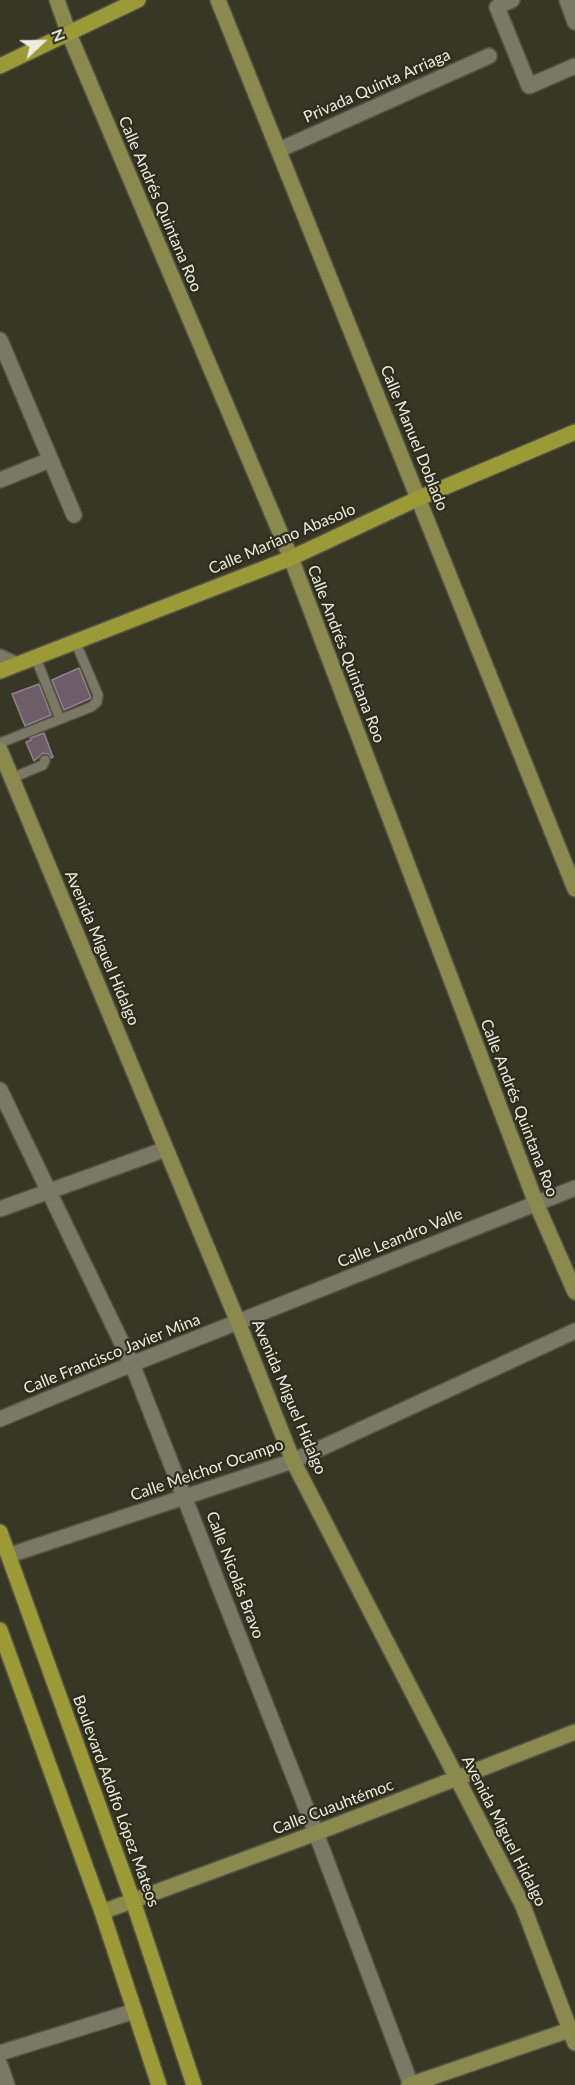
<!DOCTYPE html>
<meta charset="utf-8">
<style>
body{margin:0}
#map{position:relative;width:575px;height:2085px;overflow:hidden;background:#373726;font-family:Lato,sans-serif}
canvas{display:block}
.north{position:absolute;left:12px;top:12px;width:60px;height:60px;-webkit-text-stroke:4px #2d2d1c;paint-order:stroke;rotate:68deg;font-size:16px;font-weight:700;line-height:24px;text-align:center;color:#ebebe0}
.north::after{content:'';display:block;margin:auto;width:21px;height:27px;background:#ebebe0;clip-path:polygon(50% 0,100% 100%,50% 72%,0 100%)}
</style>
<div id="map">
<canvas width="575" height="2085"></canvas>
<div class="north">N</div>
</div>
<script>
const g = document.querySelector('canvas').getContext('2d');
g.lineJoin = 'round';
function paint(path, color) {
  g.fillStyle = color;
  g.fill(path, 'evenodd');
}
function shape(rows) {
  const path = new Path2D();
  for (const r of rows) {
    path.moveTo(r[0], r[1]);
    for (let i = 2; i < r.length; i += 2) path.lineTo(r[i], r[i + 1]);
  }
  return path;
}
function trace(path, color, width, dash) {
  g.strokeStyle = color;
  g.lineWidth = width;
  g.lineCap = dash ? 'butt' : 'round';
  g.setLineDash(dash || []);
  g.stroke(path);
}
function drawText(font, color, halo, rows, align = 'center') {
  g.font = font + ' Lato,sans-serif';
  g.lineWidth = 4.5;
  g.setLineDash([]);
  g.textBaseline = 'middle';
  g.strokeStyle = halo;
  g.fillStyle = color;
  for (const [text, x, y, turn = 0] of rows) {
    g.save();
    g.translate(x, y);
    g.rotate((+turn || 0) * Math.PI / 180);
    g.textAlign = isNaN(turn) ? turn : align;
    if (halo) g.strokeText(text, 0, 0);
    g.fillText(text, 0, 0);
    g.restore();
  }
}
const building = shape([
 [79,668,91,698,64,710,52,680,79,668],
 [39,684,51,715,25,726,12,694,39,684],
 [44,733,53,757,51,758,48,754,43,753,34,761,26,742,31,740,30,738,44,733]
]);
paint(building, '#6d5d69');
trace(building, '#93828f', 1.5);
const service = shape([
 [35,656,60,719],
 [0,743,91,707,97,702,98,695,75,641],
 [12,778,43,765,45,760]
]);
const minor = shape([
 [512,0,497,7,529,86,575,66],
 [567,0,575,22],
 [279,150,489,56],
 [0,340,74,515],
 [0,480,50,460],
 [0,1090,132,1364,316,1833,411,2085],
 [0,1209,166,1149],
 [0,1419,132,1364,575,1188],
 [10,1555,293,1461,575,1331],
 [0,2053,135,2011],
 [0,2065,7,2085]
]);
const tertiary = shape([
 [0,657,15,664]
]);
const secondary = shape([
 [57,0,69,34,291,558,536,1203,575,1292],
 [218,0,575,889],
 [0,750,238,1322,293,1461,523,1906,575,2043],
 [102,1912,316,1833,575,1732],
 [409,2085,575,2028]
]);
const primary = shape([
 [0,66,138,0],
 [0,671,291,558,419,498,575,432],
 [0,1532,133,1901,194,2085],
 [0,1630,102,1912,159,2085]
]);
trace(service, '#545345', 12);
trace(minor, '#545345', 18);
trace(tertiary, '#545345', 18);
trace(secondary, '#545345', 18);
trace(primary, '#545345', 18);
trace(service, '#797965', 9);
trace(minor, '#797965', 15);
trace(tertiary, '#797965', 15);
trace(secondary, '#8a894e', 15);
trace(primary, '#9c9937', 15);
drawText('16px', '#ebebe0', '#2d2d1c', [
 ["Privada Quinta Arriaga",377,86,-24],
 ["Calle Andrés Quintana Roo",160,204,67],
 ["Calle Manuel Doblado",414,438,68],
 ["Calle Mariano Abasolo",282,539,-23],
 ["Calle Andrés Quintana Roo",346,654,69],
 ["Avenida Miguel Hidalgo",102,948,67],
 ["Calle Andrés Quintana Roo",519,1108,69],
 ["Calle Leandro Valle",400,1238,-22],
 ["Calle Francisco Javier Mina",112,1354,-22],
 ["Avenida Miguel Hidalgo",289,1397,67],
 ["Calle Melchor Ocampo",207,1470,-19],
 ["Calle Nicolás Bravo",235,1575,69],
 ["Boulevard Adolfo López Mateos",116,1801,70],
 ["Calle Cuauhtémoc",333,1807,-21],
 ["Avenida Miguel Hidalgo",504,1831,63]
]);
</script>
